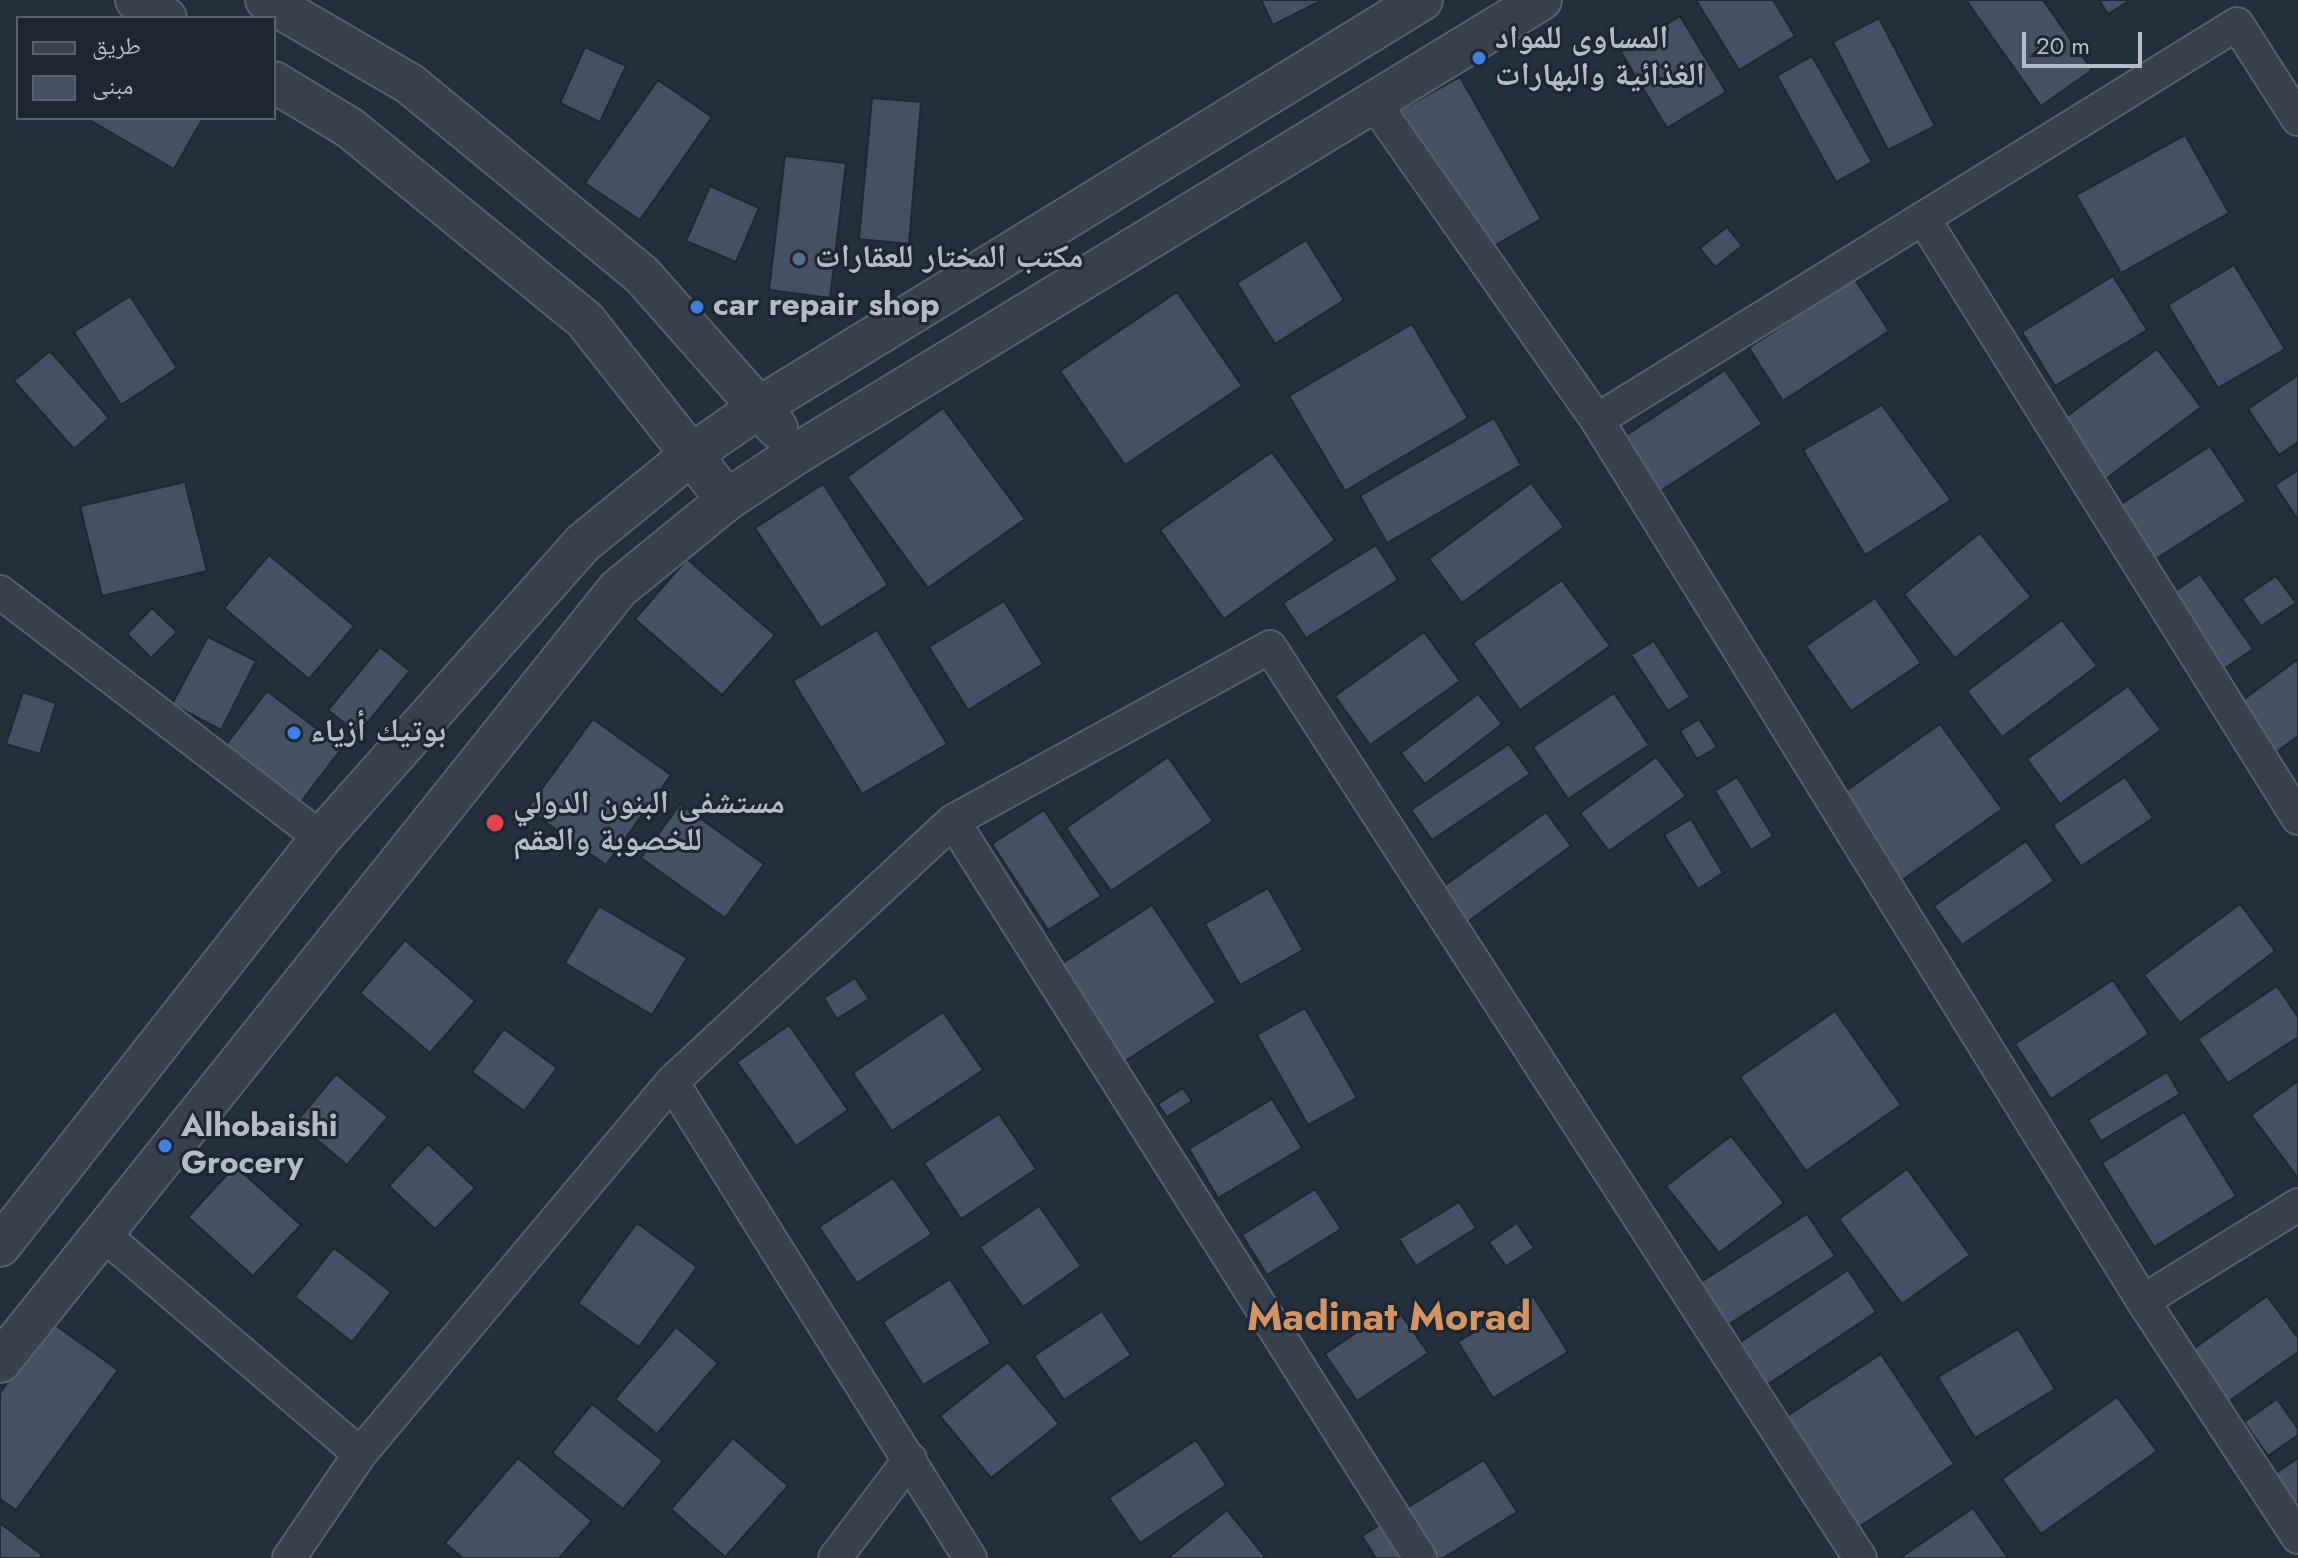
<!DOCTYPE html>
<meta charset="utf-8">
<style>
body{margin:0}
#map{position:relative;width:2298px;height:1558px;overflow:hidden;background:#242f3e;font-family:Jost,"Noto Naskh Arabic",sans-serif}
canvas{display:block}
.legend{position:absolute;left:16px;top:16px;width:260px;height:104px;box-sizing:border-box;background:#1d2633;border:2px solid #59626f;margin:0;padding:10px 14px;list-style:none;font-size:24px;color:#b4bcc9}
.legend li{display:flex;align-items:center;gap:16px;height:40px}
.legend b{width:40px;border:2px solid #59626f}
.scale{position:absolute;left:2022px;top:32px;width:120px;height:36px;box-sizing:border-box;border:4px solid #b4bcc9;border-top:0;padding-left:10px;font-size:24px;line-height:28px;white-space:nowrap;color:#b4bcc9;-webkit-text-stroke:6px #1d2633;paint-order:stroke}
</style>
<div id="map">
<canvas width="2298" height="1558"></canvas>
<ul class="legend">
<li><b style="height:10px;background:#38414e"></b>طريق</li>
<li><b style="height:22px;background:#455162"></b>مبنى</li>
</ul>
<div class="scale">20 m</div>
</div>
<script>
const g = document.querySelector('canvas').getContext('2d');
g.lineJoin = 'round';
function paint(path, color) {
  g.fillStyle = color;
  g.fill(path, 'evenodd');
}
function shape(rows) {
  const path = new Path2D();
  for (const r of rows) {
    path.moveTo(r[0], r[1]);
    for (let i = 2; i < r.length; i += 2) path.lineTo(r[i], r[i + 1]);
  }
  return path;
}
function trace(path, color, width, dash) {
  g.strokeStyle = color;
  g.lineWidth = width;
  g.lineCap = dash ? 'butt' : 'round';
  g.setLineDash(dash || []);
  g.stroke(path);
}
function drawText(font, color, halo, rows, align = 'center') {
  g.font = font + ' Jost,"Noto Naskh Arabic",sans-serif';
  g.lineWidth = 6;
  g.setLineDash([]);
  g.textBaseline = 'middle';
  g.strokeStyle = halo;
  g.fillStyle = color;
  for (const [text, x, y, turn = 0] of rows) {
    g.save();
    g.translate(x, y);
    g.rotate((+turn || 0) * Math.PI / 180);
    g.textAlign = isNaN(turn) ? turn : align;
    if (halo) g.strokeText(text, 0, 0);
    g.fillText(text, 0, 0);
    g.restore();
  }
}
const building = shape([
 [1261,0,1322,0,1273,25,1261,0],
 [1696,0,1773,0,1795,36,1739,70,1696,0],
 [1966,0,2043,0,2092,70,2041,106,1966,0],
 [2099,0,2131,0,2108,14,2099,0],
 [1680,16,1726,92,1667,128,1621,52,1680,16],
 [1879,18,1935,126,1888,150,1833,42,1879,18],
 [585,47,626,66,600,122,560,103,585,47],
 [1812,56,1872,162,1836,182,1777,76,1812,56],
 [1460,77,1541,219,1480,254,1399,111,1460,77],
 [658,80,712,117,640,220,585,183,658,80],
 [872,98,921,102,909,244,859,239,872,98],
 [86,118,203,118,174,169,86,118],
 [2185,135,2229,213,2121,273,2076,195,2185,135],
 [785,156,846,163,830,298,769,290,785,156],
 [710,186,759,208,736,262,686,241,710,186],
 [1727,227,1742,246,1715,267,1700,248,1727,227],
 [1306,240,1344,300,1275,344,1237,283,1306,240],
 [2234,265,2285,349,2218,388,2168,305,2234,265],
 [2113,276,2147,330,2055,386,2022,332,2113,276],
 [1854,278,1889,331,1783,401,1749,348,1854,278],
 [1177,292,1242,386,1125,465,1060,371,1177,292],
 [130,296,177,368,121,405,74,332,130,296],
 [1412,324,1468,418,1345,491,1289,396,1412,324],
 [2157,349,2201,407,2098,485,2054,426,2157,349],
 [50,351,109,418,74,449,14,381,50,351],
 [1725,370,1762,424,1653,496,1616,442,1725,370],
 [2298,375,2298,442,2279,455,2248,409,2298,375],
 [1882,405,1951,500,1865,555,1803,450,1882,405],
 [943,408,1025,519,928,588,847,477,943,408],
 [1494,418,1521,465,1387,543,1360,496,1494,418],
 [2210,446,2246,501,2148,564,2112,510,2210,446],
 [1272,452,1335,540,1224,619,1160,530,1272,452],
 [2298,470,2298,520,2275,485,2298,470],
 [185,482,207,571,102,596,80,506,185,482],
 [1531,483,1564,527,1462,603,1429,559,1531,483],
 [823,484,888,585,821,628,755,528,823,484],
 [1980,533,2031,597,1955,658,1904,594,1980,533],
 [1376,545,1398,580,1306,638,1283,603,1376,545],
 [269,555,354,626,309,679,224,608,269,555],
 [687,559,775,635,722,695,635,619,687,559],
 [2200,574,2253,649,2221,671,2168,596,2200,574],
 [2276,576,2296,603,2261,626,2242,599,2276,576],
 [1562,580,1610,646,1520,710,1473,643,1562,580],
 [1875,598,1921,663,1851,711,1806,646,1875,598],
 [1004,601,1043,664,968,710,929,647,1004,601],
 [152,608,177,632,151,658,127,634,152,608],
 [2062,620,2097,666,2002,737,1967,691,2062,620],
 [877,630,947,744,862,794,793,681,877,630],
 [1424,632,1460,681,1370,745,1335,696,1424,632],
 [208,637,256,661,221,730,172,704,208,637],
 [1654,641,1690,697,1668,711,1631,655,1654,641],
 [380,647,410,671,358,734,328,710,380,647],
 [2298,659,2298,736,2260,764,2223,715,2298,659],
 [2128,686,2161,730,2060,804,2027,759,2128,686],
 [267,691,342,748,297,807,222,750,267,691],
 [23,692,56,703,40,754,6,744,23,692],
 [1614,693,1649,745,1568,799,1533,747,1614,693],
 [1478,694,1502,724,1425,784,1401,753,1478,694],
 [593,719,671,775,606,865,527,809,593,719],
 [1699,719,1717,747,1697,759,1680,731,1699,719],
 [1940,724,2002,809,1901,881,1839,796,1940,724],
 [1509,744,1530,774,1432,840,1411,810,1509,744],
 [1168,757,1213,821,1111,891,1066,828,1168,757],
 [1656,757,1686,796,1609,851,1580,813,1656,757],
 [1737,777,1773,836,1751,850,1715,791,1737,777],
 [2125,777,2153,818,2081,866,2053,825,2125,777],
 [680,804,764,864,725,918,641,858,680,804],
 [1044,810,1101,896,1048,930,992,844,1044,810],
 [1546,812,1571,846,1451,934,1426,899,1546,812],
 [1691,819,1723,873,1698,889,1664,835,1691,819],
 [2026,841,2054,881,1962,945,1934,906,2026,841],
 [1268,888,1303,950,1240,985,1205,924,1268,888],
 [2240,904,2275,951,2180,1023,2144,975,2240,904],
 [1152,905,1216,1002,1116,1067,1052,970,1152,905],
 [599,906,687,958,652,1015,565,963,599,906],
 [405,940,475,1001,430,1053,360,993,405,940],
 [855,978,869,999,837,1019,824,998,855,978],
 [2113,980,2149,1034,2051,1099,2015,1044,2113,980],
 [2277,986,2298,1017,2298,1037,2228,1083,2198,1039,2277,986],
 [1305,1008,1357,1098,1308,1125,1257,1035,1305,1008],
 [1835,1011,1901,1105,1806,1171,1740,1077,1835,1011],
 [943,1012,983,1070,892,1131,853,1073,943,1012],
 [789,1025,848,1110,796,1146,737,1062,789,1025],
 [504,1029,557,1068,524,1111,472,1072,504,1029],
 [2167,1072,2180,1094,2101,1141,2088,1120,2167,1072],
 [336,1074,388,1117,347,1165,296,1122,336,1074],
 [2298,1081,2298,1178,2251,1115,2298,1081],
 [1183,1088,1192,1101,1167,1117,1158,1104,1183,1088],
 [1272,1099,1302,1148,1218,1198,1189,1149,1272,1099],
 [2184,1112,2236,1196,2154,1247,2102,1163,2184,1112],
 [999,1114,1036,1169,961,1219,924,1163,999,1114],
 [1731,1136,1784,1203,1719,1253,1666,1186,1731,1136],
 [428,1144,475,1188,435,1229,389,1186,428,1144],
 [235,1166,301,1225,253,1276,188,1217,235,1166],
 [1907,1169,1970,1255,1902,1304,1839,1219,1907,1169],
 [893,1178,932,1234,857,1283,819,1227,893,1178],
 [1315,1189,1341,1229,1267,1275,1242,1235,1315,1189],
 [1459,1202,1476,1228,1416,1266,1399,1239,1459,1202],
 [1039,1206,1081,1266,1023,1307,980,1247,1039,1206],
 [1807,1214,1835,1256,1717,1332,1690,1289,1807,1214],
 [637,1223,697,1267,639,1347,578,1303,637,1223],
 [1517,1223,1534,1248,1506,1266,1489,1242,1517,1223],
 [334,1248,391,1292,352,1342,295,1297,334,1248],
 [1848,1270,1876,1312,1761,1389,1733,1347,1848,1270],
 [950,1279,991,1343,923,1385,883,1322,950,1279],
 [1533,1296,1568,1352,1493,1398,1458,1342,1533,1296],
 [2267,1296,2298,1338,2298,1352,2211,1414,2174,1363,2267,1296],
 [1395,1306,1428,1353,1357,1401,1325,1354,1395,1306],
 [1102,1311,1131,1355,1064,1400,1034,1356,1102,1311],
 [51,1322,118,1370,16,1510,0,1499,0,1393,51,1322],
 [676,1327,718,1363,657,1434,615,1399,676,1327],
 [2018,1329,2055,1389,1975,1438,1938,1377,2018,1329],
 [1881,1354,1954,1464,1859,1527,1787,1416,1881,1354],
 [1008,1362,1059,1424,991,1478,940,1416,1008,1362],
 [2117,1397,2157,1451,2041,1534,2002,1479,2117,1397],
 [2277,1399,2298,1429,2298,1435,2268,1456,2244,1422,2277,1399],
 [592,1404,663,1461,623,1509,552,1453,592,1404],
 [733,1438,788,1486,725,1557,671,1509,733,1438],
 [1196,1440,1226,1485,1140,1543,1109,1498,1196,1440],
 [518,1458,592,1521,559,1558,463,1558,445,1543,518,1458],
 [2298,1458,2298,1526,2267,1479,2298,1458],
 [1484,1460,1517,1512,1443,1558,1376,1558,1362,1536,1484,1460],
 [1973,1508,2008,1558,1900,1558,1973,1508],
 [1227,1510,1266,1558,1168,1558,1227,1510],
 [0,1523,42,1555,40,1558,0,1558,0,1523]
]);
paint(building, '#455162');
trace(building, '#1f2835', 2);
const minor = shape([
 [1375,104,1597,420,2143,1301,2298,1537],
 [1923,218,2298,818],
 [1597,420,2237,24,2298,119],
 [0,592,321,838],
 [953,821,1420,1558],
 [672,1082,970,1558],
 [104,1235,360,1454],
 [2143,1301,2298,1205],
 [289,1558,360,1454,672,1082,953,821,1270,647,1860,1558],
 [835,1558,910,1459]
]);
const tertiary = shape([
 [136,0,166,18],
 [266,0,410,84,642,275,777,428],
 [274,82,350,128,585,320,727,500],
 [0,1246,321,838,583,543,692,454,761,406,1422,0],
 [0,1362,618,589,727,500,796,454,1541,0]
]);
trace(minor, '#565f6c', 36);
trace(tertiary, '#565f6c', 44);
trace(minor, '#38414e', 32);
trace(tertiary, '#38414e', 40);
for (const [x, y, r, color] of [
 [1479,58,8,"#3f7fe0"],
 [799,259,8,"#5c6f8a"],
 [697,307,8,"#3f7fe0"],
 [294,733,8,"#3f7fe0"],
 [495,823,10,"#e0444e"],
 [165,1146,8,"#3f7fe0"]
]) {
  const dot = new Path2D();
  dot.arc(x, y, r, 0, 2 * Math.PI);
  g.fillStyle = color;
  g.fill(dot);
  trace(dot, '#1d2633', 3);
}
drawText('bold 32px', '#b4bcc9', '#1d2633', [
 ["المساوى للمواد",1495,40],
 ["الغذائية والبهارات",1495,77],
 ["مكتب المختار للعقارات",815,259],
 ["car repair shop",713,307],
 ["بوتيك أزياء",310,733],
 ["مستشفى البنون الدولي",513,805],
 ["للخصوبة والعقم",513,842],
 ["Alhobaishi",181,1128],
 ["Grocery",181,1165]
], 'left');
drawText('bold 40px', '#d59563', '#1d2633', [
 ["Madinat Morad",1389,1320]
]);
</script>
